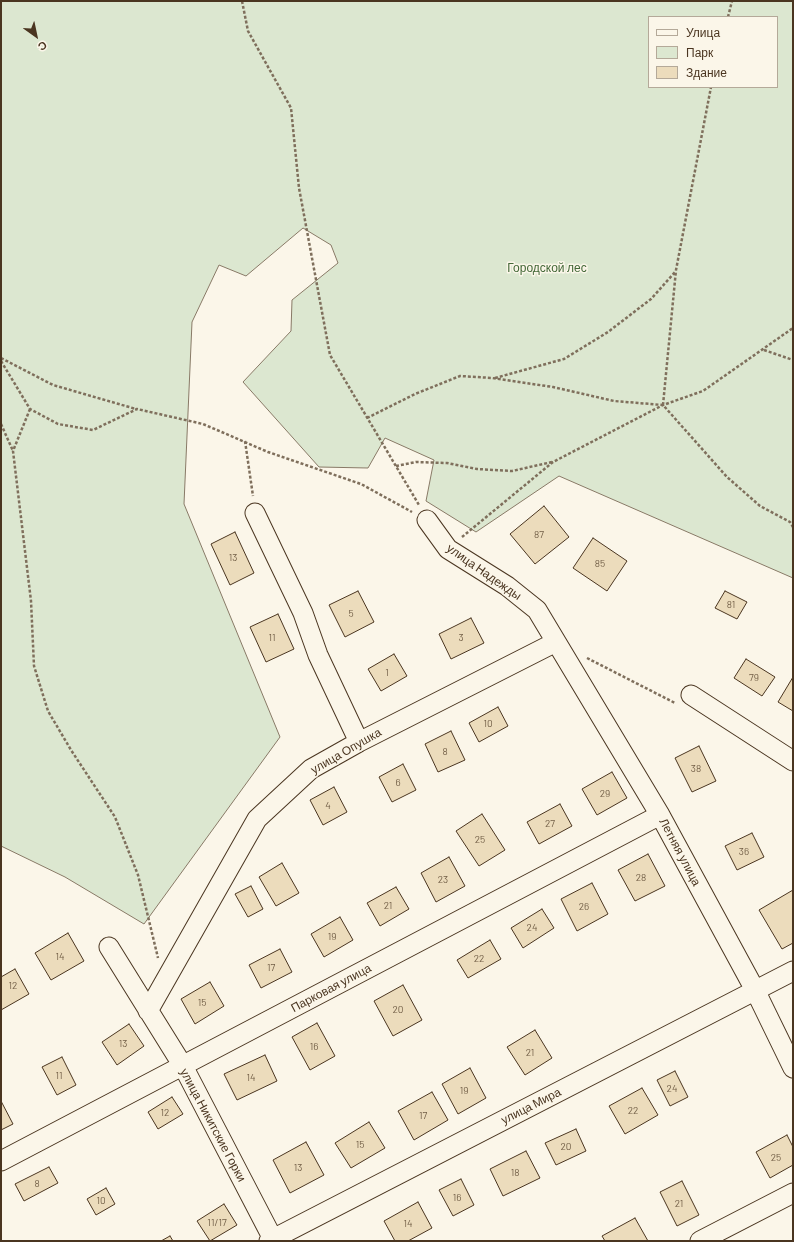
<!DOCTYPE html>
<meta charset="utf-8">
<style>
body{margin:0}
#map{position:relative;width:794px;height:1242px;overflow:hidden;background:#fbf6e9;font-family:Barlow,sans-serif}
canvas{display:block}
.frame{position:absolute;inset:0;border:2px solid #4a3520;pointer-events:none}
.legend{position:absolute;left:648px;top:16px;width:130px;height:72px;box-sizing:border-box;background:#fbf6e9;border:1px solid #b4a999;margin:0;padding:5px 7px;list-style:none;font-size:12px;color:#4a3520}
.legend li{display:flex;align-items:center;gap:8px;height:20px}
.legend b{width:20px;border:1px solid #b4a999}
.north{position:absolute;left:16px;top:16px;width:40px;height:40px;-webkit-text-stroke:3px #fbf6e9;paint-order:stroke;rotate:147deg;font-size:11px;font-weight:700;line-height:16px;text-align:center;color:#4a3520}
.north::after{content:'';display:block;margin:auto;width:14px;height:18px;background:#4a3520;clip-path:polygon(50% 0,100% 100%,50% 72%,0 100%)}
</style>
<div id="map">
<canvas width="794" height="1242"></canvas>
<div class="frame"></div>
<ul class="legend">
<li><b style="height:5px;background:#fbf6e9"></b>Улица</li>
<li><b style="height:11px;background:#dce7d0"></b>Парк</li>
<li><b style="height:11px;background:#ecdcbc"></b>Здание</li>
</ul>
<div class="north">С</div>
</div>
<script>
const g = document.querySelector('canvas').getContext('2d');
g.lineJoin = 'round';
function paint(path, color) {
  g.fillStyle = color;
  g.fill(path, 'evenodd');
}
function shape(rows) {
  const path = new Path2D();
  for (const r of rows) {
    path.moveTo(r[0], r[1]);
    for (let i = 2; i < r.length; i += 2) path.lineTo(r[i], r[i + 1]);
  }
  return path;
}
function trace(path, color, width, dash) {
  g.strokeStyle = color;
  g.lineWidth = width;
  g.lineCap = dash ? 'butt' : 'round';
  g.setLineDash(dash || []);
  g.stroke(path);
}
function drawText(font, color, halo, rows, align = 'center') {
  g.font = font + ' Barlow,sans-serif';
  g.lineWidth = 3;
  g.setLineDash([]);
  g.textBaseline = 'middle';
  g.strokeStyle = halo;
  g.fillStyle = color;
  for (const [text, x, y, turn = 0] of rows) {
    g.save();
    g.translate(x, y);
    g.rotate((+turn || 0) * Math.PI / 180);
    g.textAlign = isNaN(turn) ? turn : align;
    if (halo) g.strokeText(text, 0, 0);
    g.fillText(text, 0, 0);
    g.restore();
  }
}
const green = shape([
 [1,1,793,1,793,578,559,476,476,532,426,501,434,460,385,438,368,468,319,467,243,382,291,331,292,300,338,263,331,245,303,228,246,276,219,265,192,322,184,504,280,737,144,924,65,877,1,846,1,1],
 [649,17,777,17,777,87,649,87,649,17]
]);
paint(green, '#dce7d0');
trace(green, '#887966', 1);
const building = shape([
 [544,506,569,537,535,564,510,534,544,506],
 [235,532,254,573,230,585,211,544,235,532],
 [593,538,627,561,607,591,573,568,593,538],
 [358,591,374,622,345,637,329,605,358,591],
 [725,591,747,602,737,619,715,608,725,591],
 [278,614,294,649,266,662,250,627,278,614],
 [471,618,484,643,451,659,439,634,471,618],
 [394,654,407,676,381,691,368,669,394,654],
 [746,659,775,677,762,696,734,678,746,659],
 [793,677,793,711,778,702,793,677],
 [498,707,508,726,479,742,469,723,498,707],
 [451,731,465,760,438,772,425,744,451,731],
 [699,746,716,781,692,792,675,758,699,746],
 [403,764,416,790,392,802,379,777,403,764],
 [612,772,627,798,597,815,582,789,612,772],
 [334,787,347,812,323,825,310,800,334,787],
 [560,804,572,826,539,844,527,822,560,804],
 [482,814,505,850,479,866,456,831,482,814],
 [752,833,764,857,737,870,725,846,752,833],
 [648,854,665,886,635,901,618,870,648,854],
 [449,857,465,886,436,902,421,873,449,857],
 [282,863,299,893,276,906,259,877,282,863],
 [592,883,608,914,577,931,561,899,592,883],
 [251,886,263,909,248,917,235,894,251,886],
 [396,887,409,909,380,926,367,903,396,887],
 [793,890,793,943,782,949,759,910,793,890],
 [542,909,554,928,523,948,511,928,542,909],
 [340,917,353,940,324,957,311,934,340,917],
 [68,933,84,961,51,980,35,953,68,933],
 [490,940,501,959,468,978,457,960,490,940],
 [280,949,292,972,261,988,249,965,280,949],
 [15,969,29,994,1,1010,1,977,15,969],
 [210,982,224,1006,195,1024,181,999,210,982],
 [403,985,422,1020,393,1036,374,1001,403,985],
 [317,1023,335,1056,310,1070,292,1037,317,1023],
 [129,1024,144,1046,117,1065,102,1042,129,1024],
 [535,1030,552,1058,525,1075,507,1047,535,1030],
 [265,1055,277,1081,237,1100,224,1074,265,1055],
 [62,1057,76,1085,57,1095,42,1067,62,1057],
 [470,1068,486,1098,458,1114,442,1084,470,1068],
 [675,1071,688,1097,670,1106,657,1080,675,1071],
 [642,1088,658,1115,625,1134,609,1106,642,1088],
 [432,1092,448,1120,414,1140,398,1111,432,1092],
 [172,1097,183,1114,158,1129,148,1112,172,1097],
 [1,1101,13,1124,1,1130,1,1101],
 [369,1122,385,1148,351,1168,335,1143,369,1122],
 [576,1129,586,1151,556,1165,545,1143,576,1129],
 [787,1135,793,1147,793,1165,770,1178,756,1152,787,1135],
 [306,1142,324,1175,290,1193,273,1160,306,1142],
 [526,1151,540,1178,503,1196,490,1169,526,1151],
 [49,1167,58,1183,24,1201,15,1184,49,1167],
 [461,1179,474,1205,453,1216,439,1190,461,1179],
 [682,1181,699,1215,677,1226,660,1192,682,1181],
 [106,1188,115,1204,96,1215,87,1199,106,1188],
 [418,1202,432,1228,408,1241,395,1241,384,1221,418,1202],
 [224,1204,237,1225,210,1241,197,1221,224,1204],
 [635,1218,648,1241,605,1241,602,1236,635,1218],
 [170,1236,173,1241,161,1241,170,1236]
]);
paint(building, '#ecdcbc');
trace(building, '#4a3520', 1);
const minor = shape([
 [255,513,303,613,318,655,359,742],
 [427,520,448,549,507,586,537,610,660,815,755,990,793,1068],
 [691,695,793,761],
 [109,947,183,1066,274,1241],
 [148,1011,257,819,311,769,359,742,556,642],
 [1,1161,660,815],
 [269,1241,793,971],
 [700,1241,793,1193]
]);
trace(minor, '#4a3520', 21);
trace(shape([
 [242,1,248,31,291,108,299,188,330,355,419,505],
 [728,17,732,1],
 [764,350,793,360],
 [1,358,53,385,136,409],
 [1,361,30,409,58,424,93,430,137,409,203,424,268,452,361,484,412,512],
 [495,378,564,359,608,332,651,299,676,271],
 [663,405,676,270,711,87],
 [30,409,13,451,31,601,34,666,48,711,71,750,115,817,138,875,158,958],
 [367,418,415,394,460,376,492,378,553,387,614,401,663,405,727,477,760,506,790,522,793,527],
 [1,424,13,451],
 [245,441,253,496],
 [396,466,416,462,447,463,477,469,512,471,552,462],
 [462,537,553,462,663,405,703,391,793,328],
 [587,658,675,703]
]), '#7f6f5c', 2.5, [3, 2]);
trace(minor, '#fbf6e9', 19);
drawText('10px', '#725f47', null, [
 ["87",539,535],
 ["13",233,558],
 ["85",600,564],
 ["81",731,605],
 ["5",351,614],
 ["11",272,638],
 ["3",461,638],
 ["1",387,673],
 ["79",754,678],
 ["10",488,724],
 ["8",445,752],
 ["38",696,769],
 ["6",398,783],
 ["29",605,794],
 ["4",328,806],
 ["27",550,824],
 ["25",480,840],
 ["36",744,852],
 ["28",641,878],
 ["23",443,880],
 ["21",388,906],
 ["26",584,907],
 ["24",532,928],
 ["19",332,937],
 ["14",60,957],
 ["22",479,959],
 ["17",271,968],
 ["12",13,986],
 ["15",202,1003],
 ["20",398,1010],
 ["13",123,1044],
 ["16",314,1047],
 ["21",530,1053],
 ["11",59,1076],
 ["14",251,1078],
 ["24",672,1089],
 ["19",464,1091],
 ["22",633,1111],
 ["12",165,1113],
 ["17",423,1116],
 ["15",360,1145],
 ["20",566,1147],
 ["25",776,1158],
 ["13",298,1168],
 ["18",515,1173],
 ["8",37,1184],
 ["16",457,1198],
 ["10",101,1201],
 ["21",679,1204],
 ["11/17",217,1223],
 ["14",408,1224]
]);
drawText('12px', '#436837', '#fbf6e9', [
 ["Городской лес",547,268]
]);
drawText('12px', '#4a3520', '#fbf6e9', [
 ["улица Надежды",484,572,35],
 ["улица Опушка",346,751,-30],
 ["Летняя улица",680,852,62],
 ["Парковая улица",331,988,-28],
 ["улица Мира",531,1106,-27],
 ["улица Никитские Горки",213,1125,62]
]);
</script>
